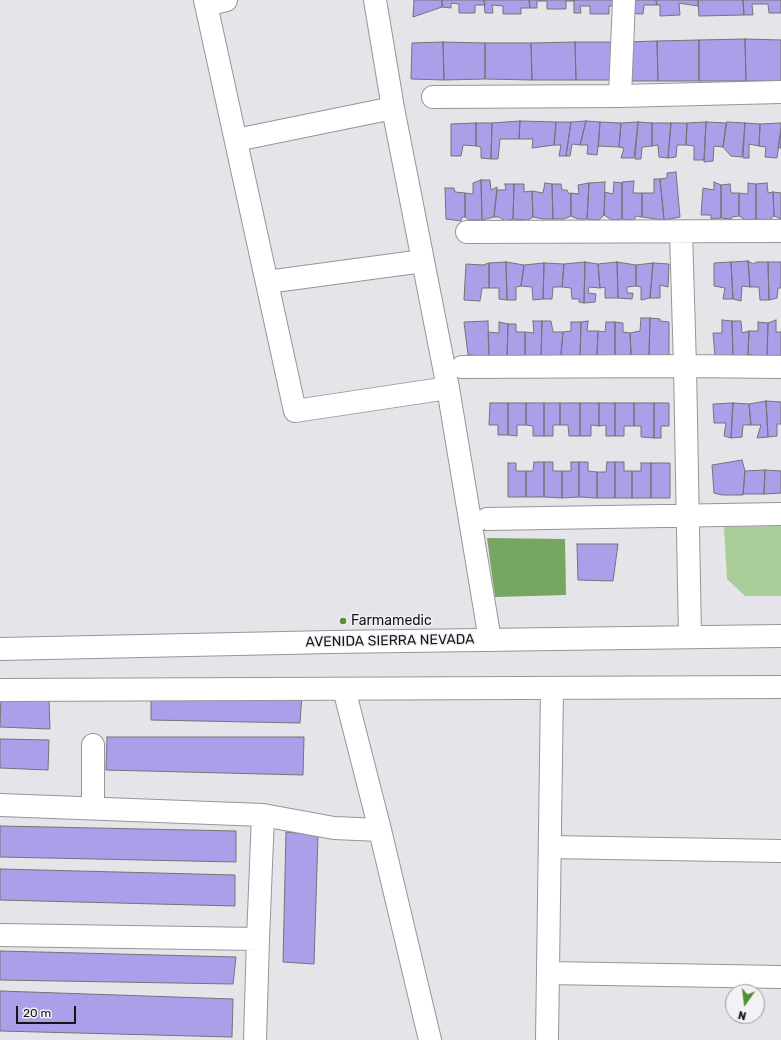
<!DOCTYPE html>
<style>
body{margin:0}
#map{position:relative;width:781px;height:1040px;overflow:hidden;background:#e4e4e9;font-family:Rubik,sans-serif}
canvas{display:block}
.north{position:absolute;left:725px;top:984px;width:40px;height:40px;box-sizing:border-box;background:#f2f1f6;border:1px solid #9a999d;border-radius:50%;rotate:194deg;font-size:11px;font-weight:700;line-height:16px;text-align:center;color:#151517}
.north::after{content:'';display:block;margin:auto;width:14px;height:18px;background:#518f2f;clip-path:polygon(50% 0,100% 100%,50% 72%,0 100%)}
.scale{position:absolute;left:16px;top:1006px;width:60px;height:18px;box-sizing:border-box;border:2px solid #151517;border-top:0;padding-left:5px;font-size:12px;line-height:14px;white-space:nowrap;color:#151517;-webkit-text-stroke:3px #f2f1f6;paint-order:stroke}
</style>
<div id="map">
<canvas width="781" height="1040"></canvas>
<div class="north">N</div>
<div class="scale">20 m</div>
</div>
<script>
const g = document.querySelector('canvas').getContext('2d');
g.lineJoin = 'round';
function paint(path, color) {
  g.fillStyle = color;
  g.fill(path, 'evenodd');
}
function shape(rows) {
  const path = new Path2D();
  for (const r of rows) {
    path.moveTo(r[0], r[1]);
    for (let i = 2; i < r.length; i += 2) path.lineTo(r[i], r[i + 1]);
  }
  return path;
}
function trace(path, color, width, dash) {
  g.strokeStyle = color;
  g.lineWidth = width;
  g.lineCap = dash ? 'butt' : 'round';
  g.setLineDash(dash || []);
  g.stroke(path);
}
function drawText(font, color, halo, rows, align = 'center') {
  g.font = font + ' Rubik,sans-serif';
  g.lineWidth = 3;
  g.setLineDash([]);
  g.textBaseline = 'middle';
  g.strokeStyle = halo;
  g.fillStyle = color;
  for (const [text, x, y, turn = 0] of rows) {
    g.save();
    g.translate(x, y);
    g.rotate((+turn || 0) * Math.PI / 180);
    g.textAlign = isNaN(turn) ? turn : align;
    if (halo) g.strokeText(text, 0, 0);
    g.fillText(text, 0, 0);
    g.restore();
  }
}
paint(shape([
 [781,526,781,596,745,596,727,579,724,527]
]), '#a8cd99');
paint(shape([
 [487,538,565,539,566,595,495,597]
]), '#77a562');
const building = shape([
 [414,0,442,0,442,7,413,17,414,0],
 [442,0,484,0,485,5,475,5,475,13,459,13,459,4,451,3,451,8,442,7,442,0],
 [484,0,529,0,530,8,521,8,521,14,503,14,503,6,492,5,493,13,485,13,484,0],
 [529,0,574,0,574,1,566,1,566,9,547,9,547,1,537,1,537,8,530,8,529,0],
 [574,0,618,0,619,6,609,6,609,14,590,14,590,6,580,6,581,13,574,13,574,0],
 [628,0,656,0,657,5,644,5,643,14,626,13,628,0],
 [656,0,698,0,698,6,679,3,680,15,660,16,660,5,657,5,656,0],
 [698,0,743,0,744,15,699,16,698,0],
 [743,0,781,0,781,13,769,13,768,4,752,4,753,15,744,15,743,0],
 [745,39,781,40,781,81,746,81,745,39],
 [745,39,746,81,699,81,699,40,745,39],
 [699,40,699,81,658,81,657,41,699,40],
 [657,41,658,81,625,81,626,42,657,41],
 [443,42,485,43,485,79,444,80,443,42],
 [443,42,444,80,411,79,412,43,443,42],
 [575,42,617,42,618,80,576,80,575,42],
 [575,42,576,80,532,80,531,43,575,42],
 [485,43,531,43,532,80,485,79,485,43],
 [520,121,519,139,500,139,498,159,491,159,492,123,520,121],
 [520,121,556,122,554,145,532,148,533,139,519,139,520,121],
 [586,121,580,145,572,144,570,156,566,156,571,122,586,121],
 [586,121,600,122,599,140,597,155,587,154,588,145,580,145,586,121],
 [556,122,571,122,566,156,559,156,561,145,554,145,556,122],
 [600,122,621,123,619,147,598,146,600,122],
 [638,122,634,158,621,158,624,148,619,147,621,123,638,122],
 [638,122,652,123,652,146,642,147,641,159,635,159,638,122],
 [706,122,704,160,694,160,694,146,686,145,687,123,706,122],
 [706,122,726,123,723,147,714,146,713,161,704,162,706,122],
 [727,122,745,123,742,157,731,156,723,147,727,122],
 [476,123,476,146,463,145,461,156,451,156,451,124,476,123],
 [476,123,492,123,491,159,481,158,481,147,476,146,476,123],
 [652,123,671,123,668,158,659,157,658,145,652,146,652,123],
 [671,123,687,123,686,145,677,145,676,157,668,158,671,123],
 [745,123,760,124,759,146,749,144,749,158,743,158,745,123],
 [781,123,781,129,777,158,765,157,766,147,759,146,760,124,781,123],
 [781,129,781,148,778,148,781,129],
 [676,172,680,217,664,220,660,179,667,178,667,173,676,172],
 [654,179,660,179,664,220,642,217,642,193,654,193,654,179],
 [481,180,490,180,491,190,497,187,494,217,482,220,481,180],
 [481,180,482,220,469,220,465,217,465,193,473,194,473,183,481,180],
 [634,181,633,193,642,193,642,217,636,216,634,220,622,219,622,182,634,181],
 [605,182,604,215,599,220,587,219,589,183,605,182],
 [614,182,622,183,622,219,612,220,604,215,605,192,613,194,614,182],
 [714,182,721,185,721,218,711,219,711,215,701,215,703,188,714,190,714,182],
 [545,183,552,184,553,219,543,219,533,217,532,191,543,193,545,183],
 [589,183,587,219,578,219,571,216,571,193,579,194,578,185,589,183],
 [748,183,756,184,756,219,746,220,739,216,739,193,748,194,748,183],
 [767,183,768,193,773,192,774,216,769,220,756,219,756,184,767,183],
 [505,184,514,184,513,219,505,221,499,217,494,217,497,190,506,190,505,184],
 [514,184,524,184,524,192,532,191,533,217,528,220,513,219,514,184],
 [552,184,561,184,562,190,567,190,569,194,571,193,571,216,564,219,553,219,552,184],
 [730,184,731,193,739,193,739,216,732,217,731,219,721,218,721,185,730,184],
 [445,188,454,188,455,192,465,193,465,217,462,217,461,221,446,219,445,188],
 [773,192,781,193,781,219,774,216,773,192],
 [748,261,750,287,742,286,741,301,733,299,731,262,748,261],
 [748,261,753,264,757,262,768,262,769,300,760,300,759,287,750,287,748,261],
 [506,262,507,300,499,299,499,288,489,288,489,263,506,262],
 [506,262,524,265,521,286,516,287,516,300,507,300,506,262],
 [585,262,584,303,579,302,579,299,572,299,571,288,562,287,564,264,585,262],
 [585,262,598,264,600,288,589,287,588,293,596,294,595,302,584,303,585,262],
 [617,262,618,298,605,298,605,287,600,288,598,264,617,262],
 [617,262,636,265,636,286,627,287,627,293,633,293,632,299,618,298,617,262],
 [731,262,733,299,723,299,725,288,714,286,714,263,731,262],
 [768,262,781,262,781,288,778,288,777,298,769,300,768,262],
 [489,263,489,288,482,288,480,301,464,300,466,264,483,265,489,263],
 [544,263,543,299,533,300,532,287,521,286,524,265,544,263],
 [544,263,564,264,562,287,553,287,552,299,543,299,544,263],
 [653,263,650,298,641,300,641,287,636,286,636,265,653,263],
 [653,263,669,264,668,287,660,285,660,298,650,298,653,263],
 [641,318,650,318,649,355,639,357,631,354,630,333,640,331,641,318],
 [650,318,660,319,660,321,669,322,669,356,649,355,650,318],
 [722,320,732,321,733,358,715,356,713,333,722,333,722,320],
 [776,320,776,332,781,332,781,356,767,358,768,323,776,320],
 [488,321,489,356,468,355,464,322,488,321],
 [533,321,542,321,541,358,525,356,525,332,534,333,533,321],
 [542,321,551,321,553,332,563,332,561,354,554,359,541,358,542,321],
 [588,321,587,331,598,331,597,354,591,357,580,358,581,322,588,321],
 [732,321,741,321,742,333,749,331,748,354,742,358,733,358,732,321],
 [499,322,508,324,507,358,496,358,489,356,488,332,499,333,499,322],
 [571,322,581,322,580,358,570,358,561,354,563,332,571,331,571,322],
 [606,322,615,322,615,358,602,357,597,354,598,331,605,332,606,322],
 [615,322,623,323,623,332,630,333,631,354,624,357,615,358,615,322],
 [758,322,768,323,767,358,748,354,749,331,758,331,758,322],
 [508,324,516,324,516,332,525,332,525,356,507,358,508,324],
 [766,401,781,402,781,424,777,424,777,436,768,437,766,401],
 [766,401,768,437,757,438,761,425,751,425,749,404,766,401],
 [490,403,508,403,508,435,498,435,498,425,489,425,490,403],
 [508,403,526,403,526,425,517,425,517,436,508,435,508,403],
 [526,403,544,403,544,436,533,436,533,426,526,425,526,403],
 [544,403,560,403,560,425,553,425,553,436,544,436,544,403],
 [560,403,580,403,580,436,569,436,568,425,560,425,560,403],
 [580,403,599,403,599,426,591,425,591,436,580,436,580,403],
 [599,403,615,403,615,436,606,436,606,425,599,426,599,403],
 [615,403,634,403,634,426,624,426,624,436,615,436,615,403],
 [634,403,654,403,654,438,641,437,641,426,634,426,634,403],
 [654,403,669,403,669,426,661,426,661,438,654,438,654,403],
 [733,403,749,404,751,425,743,425,742,437,731,438,733,403],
 [733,403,731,438,724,436,726,423,714,423,713,404,733,403],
 [742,460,745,471,743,495,722,495,714,493,712,465,742,460],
 [534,462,544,462,544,497,526,497,526,471,533,471,534,462],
 [544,462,553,462,553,471,562,471,562,498,544,497,544,462],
 [571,462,579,462,579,497,562,498,562,471,571,471,571,462],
 [579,462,588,462,588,471,597,472,597,498,579,497,579,462],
 [607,462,615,462,615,498,597,498,597,472,606,472,607,462],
 [615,462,624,462,624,471,632,471,632,498,615,498,615,462],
 [508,463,516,463,516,471,526,471,526,497,508,497,508,463],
 [641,463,651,463,651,498,632,498,632,471,641,471,641,463],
 [651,463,670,463,670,498,651,498,651,463],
 [765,470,781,471,781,493,764,494,765,470],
 [765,470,764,494,743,494,745,471,765,470],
 [577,544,618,544,613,581,578,580,577,544],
 [151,694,302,694,300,723,151,720,151,694],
 [1,697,49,699,50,729,0,727,1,697],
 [107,737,304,737,303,775,106,770,107,737],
 [0,739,49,740,48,770,0,768,0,739],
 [0,826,236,831,236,862,0,857,0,826],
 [286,832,318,835,314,964,283,962,286,832],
 [0,869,235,875,235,906,0,900,0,869],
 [0,951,236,957,233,984,0,980,0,951],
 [0,991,233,999,232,1037,0,1031,0,991]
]);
paint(building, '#ad9ee9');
trace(building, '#747377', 1);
const minor = shape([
 [205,0,295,411,448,388],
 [375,0,393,108,448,388,490,640],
 [206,5,226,0],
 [620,96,624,0],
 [433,97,620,96,781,92],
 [236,140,393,108],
 [467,232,781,231],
 [681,232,685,366,690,637],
 [267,282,423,261],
 [462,367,685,366,781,367],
 [487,519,781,514],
 [344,689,380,830,430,1040],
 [93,745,93,808],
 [0,805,263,815,334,828,380,830],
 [550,847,781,851],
 [0,935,258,939],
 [548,973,781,977],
 [255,1040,258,939,263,815],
 [547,1040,552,688]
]);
const major = shape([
 [0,649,331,642,781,636],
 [0,690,781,687]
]);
trace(minor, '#96969a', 24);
trace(major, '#96969a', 24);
trace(minor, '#fff', 22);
trace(major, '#fff', 22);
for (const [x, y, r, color] of [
 [343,621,4,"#518f2f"]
]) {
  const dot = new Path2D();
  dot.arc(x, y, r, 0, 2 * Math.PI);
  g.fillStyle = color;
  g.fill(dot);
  trace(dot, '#f2f1f6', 1.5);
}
drawText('14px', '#151517', '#f2f1f6', [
 ["Farmamedic",351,621]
], 'left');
drawText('14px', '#151517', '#f2f1f6', [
 ["AVENIDA SIERRA NEVADA",390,641,-1]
]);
</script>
